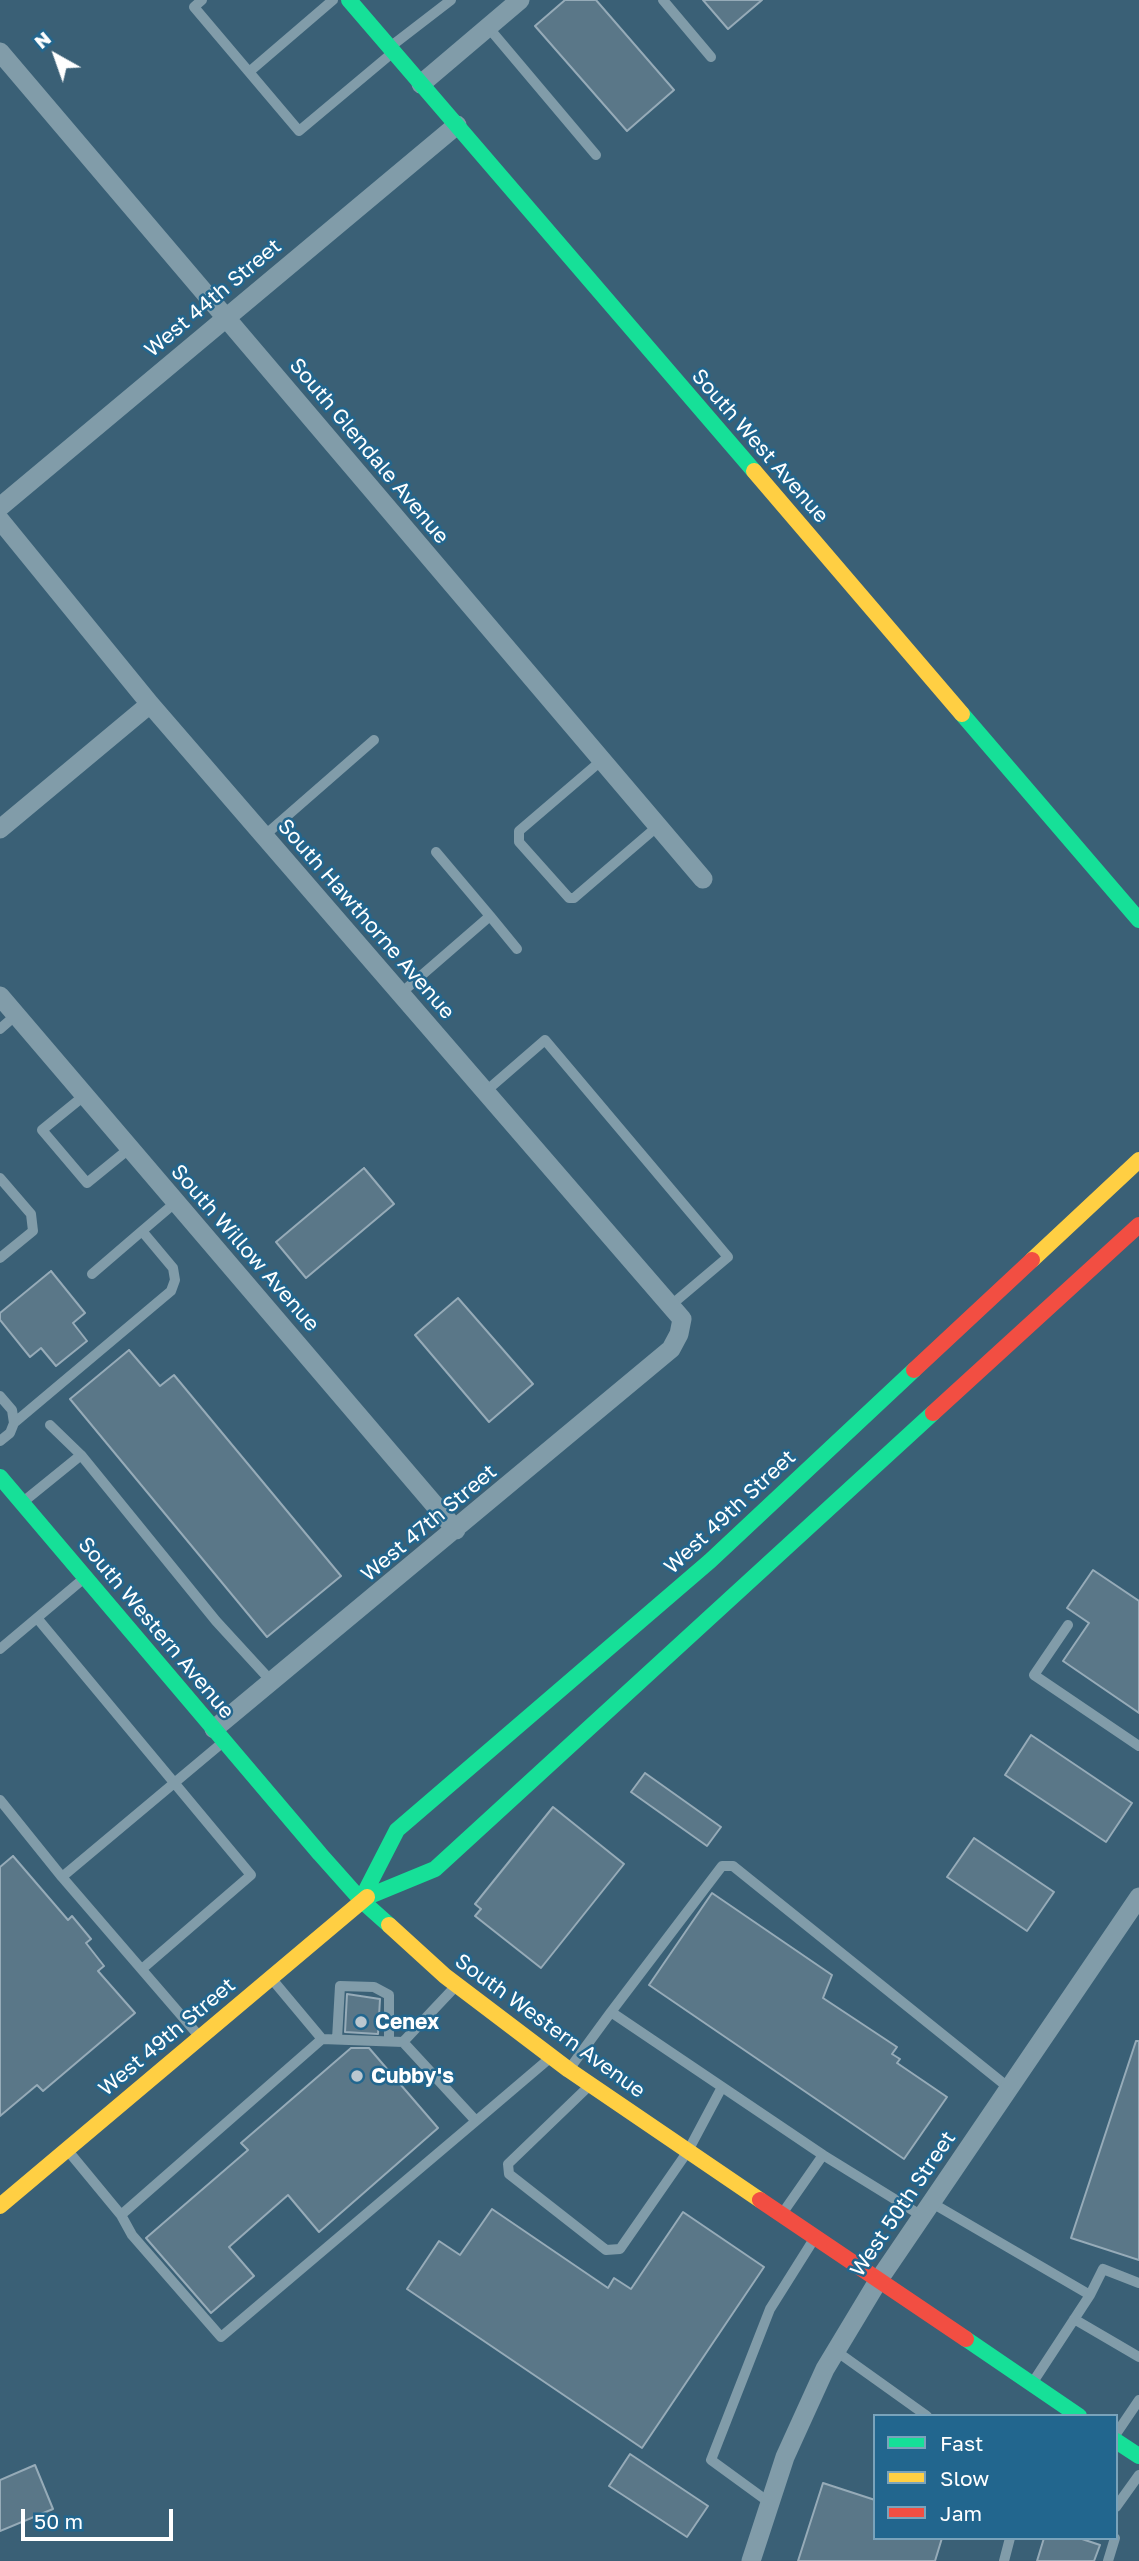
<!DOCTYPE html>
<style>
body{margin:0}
#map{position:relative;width:1139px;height:2561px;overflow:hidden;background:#3a6076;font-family:"Golos Text",sans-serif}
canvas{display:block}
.legend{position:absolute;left:873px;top:2414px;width:245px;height:126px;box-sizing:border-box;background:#22668e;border:2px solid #7aa3bb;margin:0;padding:9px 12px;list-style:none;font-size:21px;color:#fff}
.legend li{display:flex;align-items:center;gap:14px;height:35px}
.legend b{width:35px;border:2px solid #7aa3bb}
.north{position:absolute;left:21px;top:21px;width:70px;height:70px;-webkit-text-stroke:5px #22668e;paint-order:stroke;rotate:320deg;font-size:19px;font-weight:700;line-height:28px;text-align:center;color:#fff}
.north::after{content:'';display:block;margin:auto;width:24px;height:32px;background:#fff;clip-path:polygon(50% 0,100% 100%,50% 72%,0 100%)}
.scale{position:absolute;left:21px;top:2509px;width:152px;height:32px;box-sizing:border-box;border:4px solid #fff;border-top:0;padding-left:9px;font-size:21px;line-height:24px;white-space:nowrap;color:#fff;-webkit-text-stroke:5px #22668e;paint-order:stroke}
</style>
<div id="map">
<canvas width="1139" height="2561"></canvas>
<ul class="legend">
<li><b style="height:9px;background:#16e098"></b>Fast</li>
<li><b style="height:9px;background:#ffcf43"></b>Slow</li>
<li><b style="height:9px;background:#f24e42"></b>Jam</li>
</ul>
<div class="north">N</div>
<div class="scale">50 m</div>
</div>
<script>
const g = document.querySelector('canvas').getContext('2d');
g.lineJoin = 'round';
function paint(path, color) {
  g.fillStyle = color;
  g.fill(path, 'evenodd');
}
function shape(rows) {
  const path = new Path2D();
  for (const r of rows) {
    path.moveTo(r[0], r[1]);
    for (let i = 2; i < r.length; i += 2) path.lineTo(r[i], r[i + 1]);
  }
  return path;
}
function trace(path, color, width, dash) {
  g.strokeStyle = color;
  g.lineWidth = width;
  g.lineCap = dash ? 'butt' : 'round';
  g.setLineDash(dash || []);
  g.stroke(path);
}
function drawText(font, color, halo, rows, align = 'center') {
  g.font = font + ' "Golos Text",sans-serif';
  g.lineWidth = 5;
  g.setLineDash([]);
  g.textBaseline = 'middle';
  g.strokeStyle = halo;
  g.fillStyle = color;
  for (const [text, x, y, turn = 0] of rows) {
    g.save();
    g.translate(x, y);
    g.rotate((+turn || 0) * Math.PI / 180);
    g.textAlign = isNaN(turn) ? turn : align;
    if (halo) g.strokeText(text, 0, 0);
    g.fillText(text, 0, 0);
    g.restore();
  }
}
const building = shape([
 [565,0,596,0,674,90,627,131,535,26,565,0],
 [703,0,762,0,728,29,703,0],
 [364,1168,394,1204,306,1278,276,1242,364,1168],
 [51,1271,85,1313,73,1323,87,1341,56,1366,41,1348,30,1357,0,1320,0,1313,51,1271],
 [458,1298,533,1384,489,1422,415,1335,458,1298],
 [129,1350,160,1386,174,1375,341,1576,267,1637,70,1399,129,1350],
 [1093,1570,1139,1601,1139,1713,1063,1661,1089,1623,1067,1608,1093,1570],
 [1031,1735,1132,1803,1106,1842,1005,1775,1031,1735],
 [645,1773,721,1827,707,1846,631,1792,645,1773],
 [553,1807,624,1864,541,1968,475,1916,481,1909,475,1904,553,1807],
 [974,1838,1054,1892,1027,1931,947,1877,974,1838],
 [13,1856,68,1920,72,1916,91,1939,86,1943,104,1966,98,1971,135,2013,43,2091,37,2085,0,2116,0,1867,13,1856],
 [712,1893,832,1975,823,1998,897,2047,892,2054,900,2059,897,2063,947,2097,904,2159,649,1985,712,1893],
 [347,1994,380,1999,378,2034,345,2032,347,1994],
 [1136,2041,1139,2041,1139,2260,1071,2238,1136,2041],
 [351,2048,369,2048,438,2128,319,2232,288,2195,229,2247,254,2276,211,2313,146,2238,248,2150,241,2143,351,2048],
 [492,2209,608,2288,614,2278,631,2289,683,2212,764,2267,642,2448,407,2289,439,2241,460,2255,492,2209],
 [630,2454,708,2506,687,2537,609,2486,630,2454],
 [35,2465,53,2509,0,2531,0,2480,35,2465],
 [823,2483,875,2500,875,2538,942,2538,935,2561,798,2561,823,2483],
 [1044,2538,1079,2538,1100,2545,1094,2561,1037,2561,1044,2538]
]);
paint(building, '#5a7788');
trace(building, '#96abb8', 2);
trace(shape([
 [202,0,194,7,299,131,391,54],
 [663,0,711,57],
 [488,27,596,155],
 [390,47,451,0],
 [249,72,333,0],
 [602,760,519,831,519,842,569,898,574,898,658,826],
 [264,836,374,740],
 [490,916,517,949],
 [400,994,490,916,436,852],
 [0,1029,16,1015],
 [485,1092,545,1040,728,1257,670,1306],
 [85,1095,42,1130,87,1183,130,1148],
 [0,1178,31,1214,33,1231,0,1258],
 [92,1274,142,1231],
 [0,1396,12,1410,14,1423,10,1433,0,1441],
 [14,1423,171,1291,175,1280,173,1268,142,1231,176,1202],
 [81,1455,216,1621,272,1682],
 [23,1502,81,1455,50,1425],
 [37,1618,251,1875,142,1969],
 [1068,1625,1034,1675,1139,1746],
 [0,1649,82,1580],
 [0,1800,62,1877,222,1743],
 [62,1877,199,2036],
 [271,1978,322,2039,403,2042],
 [454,1988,403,2042,476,2121,550,2058],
 [611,2012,722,1866,733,1866,1009,2088],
 [337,2039,340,1986,374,1987,389,1995,389,2040],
 [570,2068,611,2012,823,2155],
 [588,2087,508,2164,509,2174,606,2250,620,2249,688,2151,722,2087],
 [69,2152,121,2215,322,2039],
 [932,2203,1090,2295,1033,2382],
 [784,2211,823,2155,922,2216],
 [121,2215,132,2235,221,2337,476,2121],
 [1090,2295,1103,2269,1139,2283],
 [1074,2319,1139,2357],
 [836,2351,927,2416],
 [1116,2434,1139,2400],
 [770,2503,711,2460,770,2309,814,2239],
 [1116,2507,1139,2475],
 [1004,2561,1010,2538],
 [1108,2561,1115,2538]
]), '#819ca9', 10);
trace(shape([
 [0,52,703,879],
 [421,84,520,0],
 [0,507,457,125],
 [0,520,150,704,682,1319,679,1334,671,1349,214,1729],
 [0,829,150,704],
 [0,996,456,1530],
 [751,2561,785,2457,825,2369,878,2281,1139,1897]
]), '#819ca9', 19);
trace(shape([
 [349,0,754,471],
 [962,714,1139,920],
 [0,1477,320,1854,361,1900,389,1925],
 [367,1897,435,1869,933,1413],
 [361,1900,397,1830,710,1561,914,1370],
 [966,2339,1079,2416],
 [1116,2441,1139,2456]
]), '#16e098', 16);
trace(shape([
 [754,471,962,714],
 [1032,1260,1139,1160],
 [389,1925,445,1976,569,2070,760,2200],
 [0,2206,367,1897]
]), '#ffcf43', 16);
trace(shape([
 [914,1370,1032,1260],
 [933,1413,1139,1225],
 [760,2200,966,2339]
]), '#f24e42', 16);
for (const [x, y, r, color] of [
 [361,2022,7,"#bac7cf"],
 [357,2076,7,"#bac7cf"]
]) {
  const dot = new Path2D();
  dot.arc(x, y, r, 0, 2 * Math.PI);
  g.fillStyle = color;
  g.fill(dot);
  trace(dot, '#22668e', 2.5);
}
drawText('21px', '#fff', '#22668e', [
 ["West 44th Street",213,298,-40],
 ["South West Avenue",760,446,49],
 ["South Glendale Avenue",369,451,50],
 ["South Hawthorne Avenue",366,919,49],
 ["South Willow Avenue",245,1248,49],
 ["West 49th Street",730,1512,-43],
 ["West 47th Street",429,1523,-40],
 ["South Western Avenue",156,1628,50],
 ["South Western Avenue",550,2026,36],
 ["West 49th Street",167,2037,-40],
 ["West 50th Street",903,2204,-56]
]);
drawText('bold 21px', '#fff', '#22668e', [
 ["Cenex",375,2022],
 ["Cubby's",371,2076]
], 'left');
</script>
